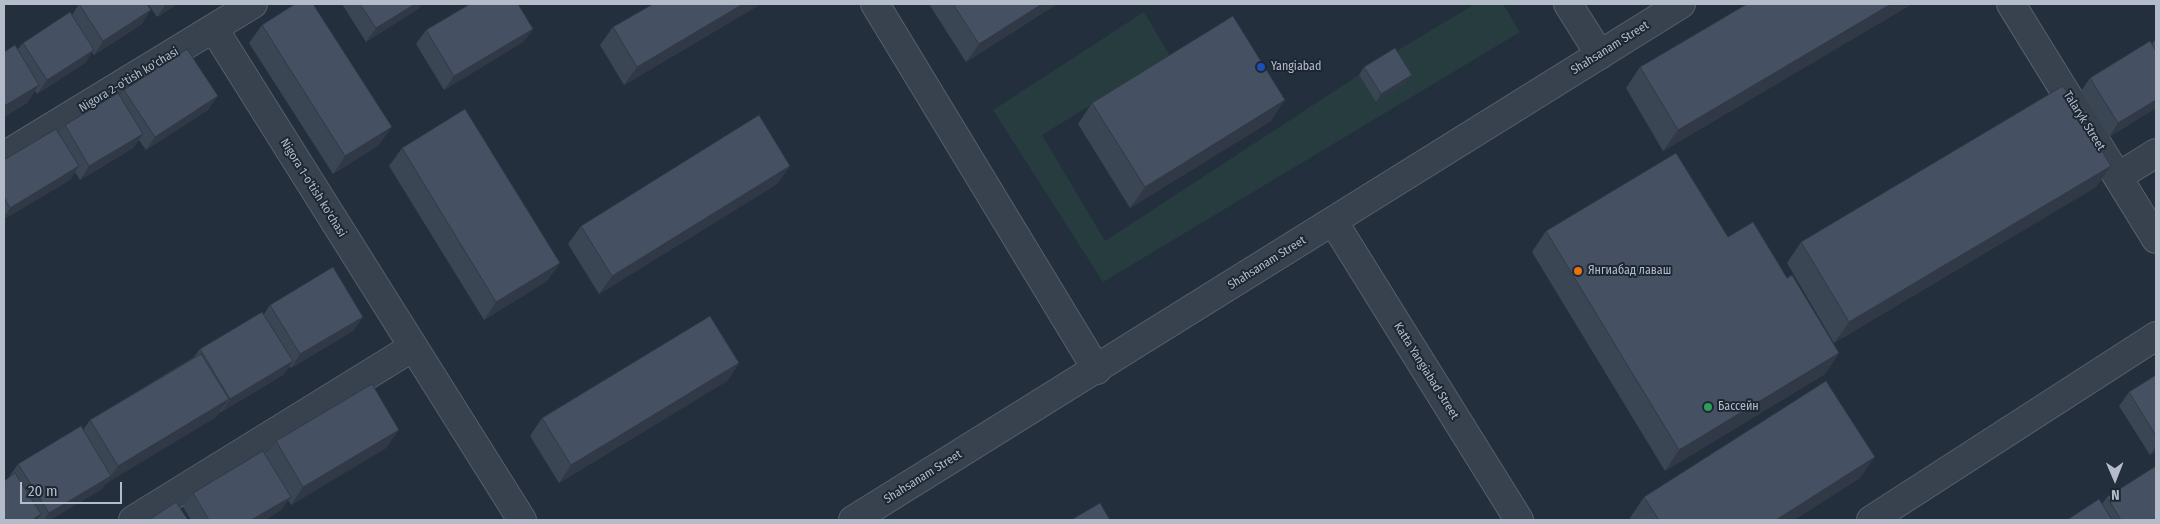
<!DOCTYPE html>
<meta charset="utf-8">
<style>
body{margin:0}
#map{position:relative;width:2160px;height:524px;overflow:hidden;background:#242f3e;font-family:"Fira Sans Condensed",sans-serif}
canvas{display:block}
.frame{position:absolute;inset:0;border:5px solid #b4bcc9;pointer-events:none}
.north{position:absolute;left:2090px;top:454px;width:50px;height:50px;-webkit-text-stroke:4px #1d2633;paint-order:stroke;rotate:179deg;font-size:14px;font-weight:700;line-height:20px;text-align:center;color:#b4bcc9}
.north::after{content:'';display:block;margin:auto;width:18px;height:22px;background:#b4bcc9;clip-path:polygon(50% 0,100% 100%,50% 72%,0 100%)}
.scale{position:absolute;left:20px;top:482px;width:102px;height:22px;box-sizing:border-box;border:2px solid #b4bcc9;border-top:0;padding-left:6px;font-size:15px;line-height:18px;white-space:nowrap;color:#b4bcc9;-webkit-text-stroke:4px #1d2633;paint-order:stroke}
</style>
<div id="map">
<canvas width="2160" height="524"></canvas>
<div class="frame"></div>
<div class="north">N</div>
<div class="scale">20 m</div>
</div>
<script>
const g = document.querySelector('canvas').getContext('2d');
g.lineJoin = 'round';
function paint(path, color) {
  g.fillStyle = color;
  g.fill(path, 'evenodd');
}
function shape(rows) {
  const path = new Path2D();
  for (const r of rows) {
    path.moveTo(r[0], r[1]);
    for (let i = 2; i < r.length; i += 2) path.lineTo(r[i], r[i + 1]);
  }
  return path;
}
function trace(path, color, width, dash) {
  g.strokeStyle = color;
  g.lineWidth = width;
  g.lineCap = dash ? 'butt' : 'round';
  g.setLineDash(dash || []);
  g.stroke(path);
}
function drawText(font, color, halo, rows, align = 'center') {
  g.font = font + ' "Fira Sans Condensed",sans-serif';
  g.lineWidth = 4;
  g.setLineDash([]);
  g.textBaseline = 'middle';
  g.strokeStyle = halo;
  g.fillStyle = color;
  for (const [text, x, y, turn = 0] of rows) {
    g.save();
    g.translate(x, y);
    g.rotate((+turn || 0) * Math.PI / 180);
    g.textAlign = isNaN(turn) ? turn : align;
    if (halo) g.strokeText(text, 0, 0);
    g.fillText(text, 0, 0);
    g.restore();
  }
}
paint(shape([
 [1475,4,1503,4,1520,32,1103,282,993,110,1144,12,1170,56,1042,135,1105,241,1359,75,1376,101,1406,83,1390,55]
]), '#263c3f');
const minor = shape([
 [875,4,1097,370],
 [1568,4,1600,55],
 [2011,4,2156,239],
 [214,29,522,520],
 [4,156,253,4],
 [2119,176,2156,153],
 [133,520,413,347],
 [1871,520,2156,336]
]);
const tertiary = shape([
 [1333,221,1519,520],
 [853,520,1681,4]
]);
trace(minor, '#565f6c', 30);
trace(tertiary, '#565f6c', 30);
trace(minor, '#38414e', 28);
trace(tertiary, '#38414e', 28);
paint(shape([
 [79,4,142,24,94,55,92,52,85,63,37,94,35,91,27,103,4,117,4,52,18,49,23,43,72,15],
 [148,4,177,4,157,17],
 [342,4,422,4,418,9,366,42],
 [761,4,624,85,600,45,613,27],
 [929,4,1057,4,966,62],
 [1912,4,1663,151,1626,88,1640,67],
 [262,25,379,145,333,174,249,43],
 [533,29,523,42,444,90,416,44,426,30],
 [2156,38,2156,108,2109,137,2081,91,2090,78,2152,44],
 [1364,67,1406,83,1376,102,1359,75],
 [124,90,208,110,146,150,139,140,133,148,80,180,75,172,70,180,4,219,4,160,59,133,65,125,120,96],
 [1092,103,1271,121,1130,208,1078,124],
 [402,148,560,263,547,281,484,320,389,166],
 [790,166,777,184,599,294,568,244,581,226],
 [2111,166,2096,187,1834,343,1787,263,1801,242],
 [1546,231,1728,237,1787,278,1839,353,1825,374,1665,471,1532,252],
 [270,305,363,317,353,331,291,368,290,366,283,375,221,412,220,412,216,417,105,484,102,489,50,520,4,520,9,477,18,464,83,430,90,420,194,357,200,349,264,314],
 [739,363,727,381,559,483,530,436,542,418],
 [2156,375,2156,451,2150,455,2119,406,2129,392],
 [276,441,386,448,291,505,288,500,281,510,265,520,191,520,183,507,193,493,266,456],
 [1860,478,1794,520,1631,520,1630,518,1644,497],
 [2107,497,2156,520,2067,520,2102,504]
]), '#3b4654');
paint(shape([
 [166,4,177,4,157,17],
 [415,4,422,4,418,9,366,42,376,28],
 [743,4,761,4,624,85,637,67],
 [1042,4,1057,4,966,62,979,44],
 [1891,4,1912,4,1663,151,1678,130],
 [151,10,142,24,94,55,103,41],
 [533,29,523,42,444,90,454,76],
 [94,50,85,63,37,94,47,80],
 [1412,75,1406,83,1376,102,1381,94],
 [39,85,27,103,4,117,4,106],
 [218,96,208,110,146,150,155,137],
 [1285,100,1271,121,1130,208,1145,187],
 [2156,100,2156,108,2109,137,2118,123],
 [392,127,379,145,333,174,345,156],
 [143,134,133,148,80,180,89,166],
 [79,166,70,180,4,219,4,217,10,208],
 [790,166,777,184,599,294,612,276],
 [2111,166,2096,187,1834,343,1849,322],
 [560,263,547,281,484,320,496,302],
 [363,317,353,331,291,368,300,354],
 [1839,353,1825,374,1665,471,1679,450],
 [293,361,283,375,221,412,230,399],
 [739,363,727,381,559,483,571,465],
 [229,399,216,417,105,484,118,466],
 [399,430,386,448,291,505,303,487],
 [2156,446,2156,451,2150,455],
 [1875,457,1860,478,1794,520,1776,520],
 [111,476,102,489,50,520,44,520,49,513],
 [291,497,281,510,265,520,251,520],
 [41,514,37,520,32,520]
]), '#303945');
const building = shape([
 [79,4,147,4,151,10,103,41,79,4],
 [295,4,313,4,392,127,345,156,262,25,295,4],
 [360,4,415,4,376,28,360,4],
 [470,4,518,4,533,29,454,76,426,30,470,4],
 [653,4,743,4,637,67,613,27,653,4],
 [953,4,1042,4,979,44,953,4],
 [1747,4,1891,4,1678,130,1640,67,1747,4],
 [70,12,94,50,47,80,23,43,70,12],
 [1233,16,1285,100,1145,187,1092,103,1233,16],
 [2150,41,2156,51,2156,100,2118,123,2090,78,2150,41],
 [15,45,39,85,4,106,4,52,15,45],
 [1395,48,1412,75,1381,94,1364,67,1395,48],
 [187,49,218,96,155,137,124,90,187,49],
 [2063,86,2111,166,1849,322,1801,242,2063,86],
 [118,93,143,134,89,166,65,125,118,93],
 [465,109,560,263,496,302,402,148,465,109],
 [759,115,790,166,612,276,581,226,759,115],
 [56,129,79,166,10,208,4,197,4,160,56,129],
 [1676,153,1728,237,1753,222,1787,278,1792,275,1839,353,1679,450,1546,231,1676,153],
 [333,267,363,317,300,354,270,305,333,267],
 [262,312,293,361,230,399,200,349,262,312],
 [710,316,739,363,571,465,542,418,710,316],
 [201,354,229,399,118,466,90,420,201,354],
 [2156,375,2156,436,2129,392,2156,375],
 [1826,381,1875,457,1776,520,1659,520,1644,497,1826,381],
 [372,384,399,430,303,487,276,441,372,384],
 [81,426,111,476,49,513,18,464,81,426],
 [263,451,291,497,251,520,209,520,193,493,263,451],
 [2156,466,2156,520,2121,520,2107,497,2156,466],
 [15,473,41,514,32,520,4,520,4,481,15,473],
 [2099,499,2112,520,2067,520,2099,499],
 [176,502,188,520,149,520,176,502],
 [1100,503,1110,520,1071,520,1100,503]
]);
paint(building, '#455162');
trace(building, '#303945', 1);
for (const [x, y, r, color] of [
 [1261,67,5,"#1a4fb4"],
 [1578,271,5,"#e8710a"],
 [1708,407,5,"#2e9e5b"]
]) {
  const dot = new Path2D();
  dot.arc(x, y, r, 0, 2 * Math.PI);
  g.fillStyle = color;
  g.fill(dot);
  trace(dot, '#1d2633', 2);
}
drawText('12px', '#b4bcc9', '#1d2633', [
 ["Shahsanam Street",1610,48,-32],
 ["Nigora 2-o'tish ko'chasi",129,80,-31],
 ["Talaryk Street",2084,121,58],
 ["Nigora 1-o'tish ko'chasi",313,188,58],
 ["Shahsanam Street",1267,263,-32],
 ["Katta Yangiabad Street",1426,371,58],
 ["Shahsanam Street",923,477,-32]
]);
drawText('12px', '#b4bcc9', '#1d2633', [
 ["Yangiabad",1271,67],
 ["Янгиабад лаваш",1588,271],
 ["Бассейн",1718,407]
], 'left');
</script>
